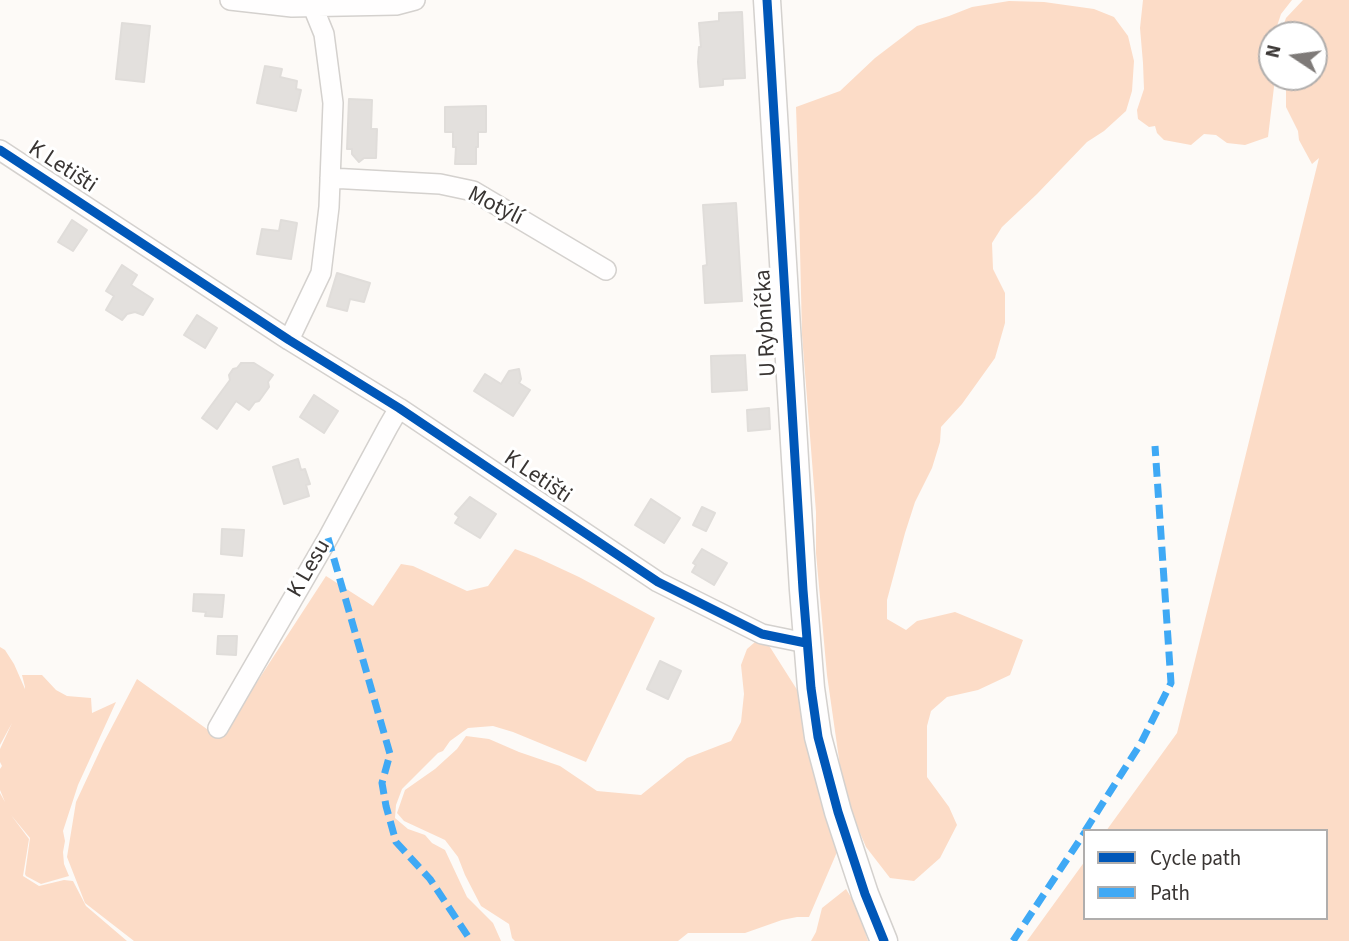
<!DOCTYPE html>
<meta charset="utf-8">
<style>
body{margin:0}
#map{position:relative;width:1349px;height:941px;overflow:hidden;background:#fdfaf7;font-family:"Source Sans 3",sans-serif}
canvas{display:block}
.legend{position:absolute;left:1083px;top:829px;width:245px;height:91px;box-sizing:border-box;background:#fff;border:2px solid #b0aead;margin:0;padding:9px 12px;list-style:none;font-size:21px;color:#393533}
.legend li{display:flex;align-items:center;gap:14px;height:35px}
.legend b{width:35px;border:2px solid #b0aead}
.north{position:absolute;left:1258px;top:21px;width:70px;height:70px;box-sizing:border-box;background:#fff;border:2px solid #b0aead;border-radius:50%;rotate:283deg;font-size:19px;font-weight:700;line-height:28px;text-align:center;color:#393533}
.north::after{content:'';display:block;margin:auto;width:24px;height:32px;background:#7e7a78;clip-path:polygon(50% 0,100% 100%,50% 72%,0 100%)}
</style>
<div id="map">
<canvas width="1349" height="941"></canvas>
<ul class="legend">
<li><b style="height:9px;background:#0057b8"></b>Cycle path</li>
<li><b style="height:9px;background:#3fa9f5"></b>Path</li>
</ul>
<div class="north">N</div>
</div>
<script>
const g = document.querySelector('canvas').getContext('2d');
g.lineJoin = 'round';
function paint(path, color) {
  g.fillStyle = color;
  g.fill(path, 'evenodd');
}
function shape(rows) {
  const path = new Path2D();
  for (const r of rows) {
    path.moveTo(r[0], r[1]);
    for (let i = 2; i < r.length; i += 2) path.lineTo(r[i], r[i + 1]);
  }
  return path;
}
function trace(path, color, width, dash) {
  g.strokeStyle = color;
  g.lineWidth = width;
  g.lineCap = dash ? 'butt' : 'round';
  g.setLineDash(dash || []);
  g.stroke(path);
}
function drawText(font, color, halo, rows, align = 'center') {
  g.font = font + ' "Source Sans 3",sans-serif';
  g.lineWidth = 6;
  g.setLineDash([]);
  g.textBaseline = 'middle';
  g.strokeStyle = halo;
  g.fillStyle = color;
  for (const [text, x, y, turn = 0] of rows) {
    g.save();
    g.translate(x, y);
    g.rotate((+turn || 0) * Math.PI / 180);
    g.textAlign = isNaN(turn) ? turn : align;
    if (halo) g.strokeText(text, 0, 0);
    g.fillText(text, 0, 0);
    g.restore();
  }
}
paint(shape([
 [1143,0,1292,0,1281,14,1274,35,1272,35,1270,59,1274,87,1268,137,1245,145,1227,143,1216,135,1204,134,1191,145,1164,140,1157,133,1155,126,1149,127,1138,119,1137,110,1144,89,1143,63,1140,28],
 [1303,0,1349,0,1349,941,1027,941,1085,861,1085,918,1326,918,1326,831,1106,831,1177,733,1319,158,1312,164,1299,140,1298,131,1286,107,1286,77,1314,77,1314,35,1280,35,1286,18],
 [1009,1,1044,2,1094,9,1114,17,1128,36,1134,61,1132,91,1126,111,1104,131,1087,142,1037,194,1002,227,992,243,993,269,1005,293,1005,323,995,358,962,404,941,427,940,442,932,468,915,502,905,533,887,600,887,619,906,630,917,621,955,612,1023,640,1010,675,978,690,947,697,931,711,927,726,927,777,949,807,957,825,940,858,914,881,890,878,866,847,851,812,840,766,827,675,816,553,816,512,802,335,798,164,796,107,840,91,875,58,917,26,949,16,972,7],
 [515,549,536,557,579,577,655,618,586,762,513,732,493,726,468,728,450,741,443,751,438,753,402,789,396,805,395,818,408,829,425,835,432,843,445,850,467,897,493,923,501,941,134,941,85,903,67,857,76,802,103,744,137,679,218,737,255,685,326,576,373,606,401,564,413,566,467,591,488,586],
 [755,642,768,644,808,707,813,755,837,852,809,917,797,917,782,920,745,933,688,933,678,941,515,941,512,938,509,924,481,906,465,875,458,857,445,840,404,821,397,813,405,790,435,769,457,749,466,736,489,739,519,752,560,766,597,791,641,795,687,758,731,741,741,722,744,694,741,665,747,649],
 [0,647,5,650,14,664,25,689,25,687,22,675,42,675,56,690,67,696,91,698,92,713,116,702,78,785,63,831,65,841,63,852,64,864,69,876,41,884,26,876,25,874,30,838,11,815,29,839,23,876,39,886,64,880,73,881,86,906,127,941,0,941,0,793,5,802,0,790,0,769,2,766,0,762,0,749,12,723,0,745],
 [846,889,857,907,868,941,811,941,816,932,822,908]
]), '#fcdcc7');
const building = shape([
 [742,12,745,78,723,79,723,85,700,87,698,62,699,47,701,47,699,23,719,21,719,13,742,12],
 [122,23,150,26,144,82,116,79,122,23],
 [265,66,282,69,280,77,297,81,296,89,301,90,296,111,257,103,265,66],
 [349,99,372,100,371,129,377,129,376,158,364,158,359,162,352,154,352,149,347,149,349,99],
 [486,106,486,132,478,132,478,147,476,147,476,164,455,164,456,147,453,147,453,132,445,132,445,107,486,106],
 [736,203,742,301,705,303,703,266,707,265,703,205,736,203],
 [72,220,87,230,73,251,58,242,72,220],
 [281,220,297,223,291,259,257,254,262,229,279,231,281,220],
 [122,265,137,275,131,285,153,299,143,315,135,312,127,314,122,320,106,310,114,296,106,291,122,265],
 [337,273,370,283,364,302,350,299,347,311,327,306,337,273],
 [197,315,217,328,205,348,184,335,197,315],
 [745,355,747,390,712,392,711,356,745,355],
 [241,363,254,363,273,375,268,382,269,387,259,401,255,402,249,410,236,401,217,429,202,418,230,380,229,375,233,369,237,368,241,363],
 [519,369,521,379,519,383,530,390,513,416,474,391,485,374,501,384,509,371,519,369],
 [314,395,338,411,324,433,300,417,314,395],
 [769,408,770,429,748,431,747,410,769,408],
 [298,459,301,470,305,469,310,484,306,485,309,496,284,504,273,467,298,459],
 [470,497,496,514,480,538,455,523,459,517,455,514,470,497],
 [651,499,680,518,664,543,635,525,651,499],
 [702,507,715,513,706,531,693,525,702,507],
 [222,529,244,530,242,556,221,554,222,529],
 [702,549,727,563,714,585,692,572,696,565,693,563,702,549],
 [194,594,224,595,222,617,205,616,206,612,193,611,194,594],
 [218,636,237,636,236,655,217,654,218,636],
 [660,661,681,671,668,699,647,689,660,661]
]);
paint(building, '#e3e0dd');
trace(building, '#e0ddda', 2);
const street = shape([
 [230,0,292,7,396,5,415,0],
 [0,150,289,340,399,408,658,582,762,634,806,643],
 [330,178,440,184,473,191,606,270],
 [289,340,321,273,329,207,333,103,324,34,313,7],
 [218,728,328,538,388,427,399,408]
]);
const secondary = shape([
 [767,0,803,590,811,688,818,737,838,812,865,894,884,941]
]);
trace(street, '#d4d1ce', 22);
trace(secondary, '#d4d1ce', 29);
trace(street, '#fffefe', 19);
trace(secondary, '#fffefe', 26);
trace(shape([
 [328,538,390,754,382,783,386,806,396,842,430,879,471,941],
 [1085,831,1141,743,1171,683,1155,446],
 [1013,941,1085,832]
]), '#3fa9f5', 7, [14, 7]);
trace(shape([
 [767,0,803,590,811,688,818,737,838,812,865,894,884,941],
 [0,150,289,340,399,408,658,582,762,634,806,643]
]), '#0057b8', 9);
drawText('23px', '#393533', '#fff', [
 ["K Letišti",62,168,33],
 ["Motýlí",495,207,27],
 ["U Rybníčka",767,323,-93],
 ["K Letišti",537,478,34],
 ["K Lesu",310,569,-60]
]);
</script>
